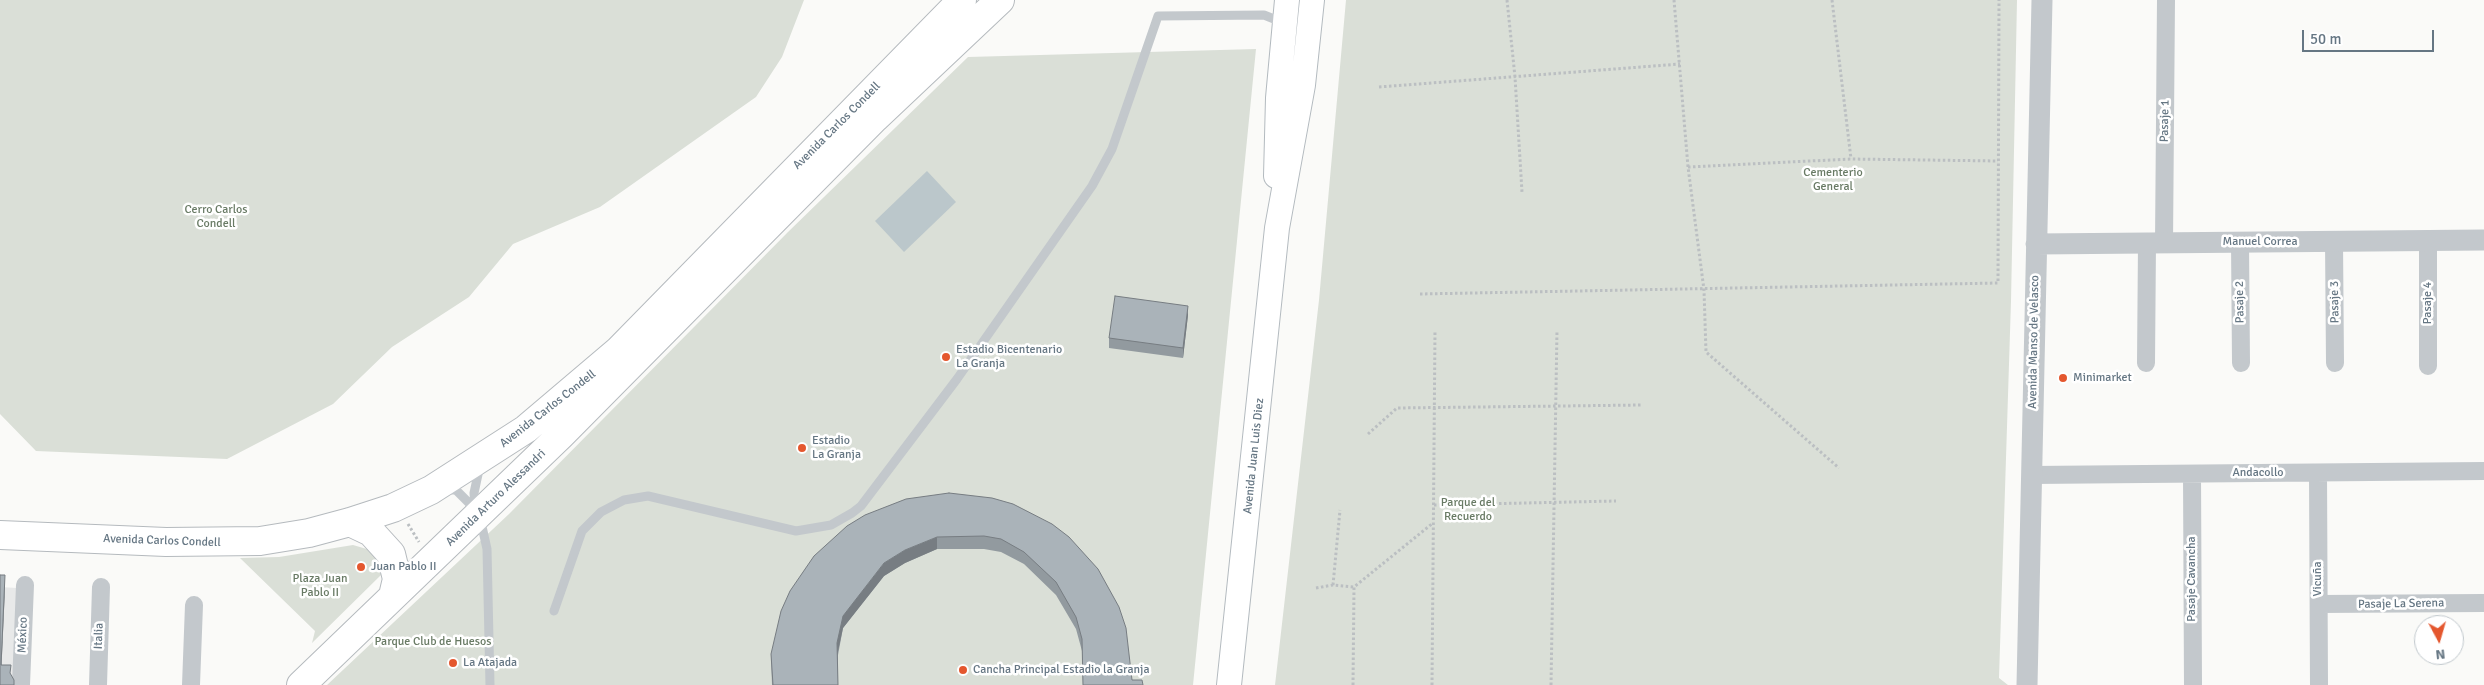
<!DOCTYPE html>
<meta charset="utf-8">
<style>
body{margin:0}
#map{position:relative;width:2484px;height:685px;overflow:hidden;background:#fafaf8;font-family:Signika,sans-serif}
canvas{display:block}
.north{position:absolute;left:2414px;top:615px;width:50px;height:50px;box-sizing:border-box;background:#fff;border:1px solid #c1c8cd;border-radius:50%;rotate:174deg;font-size:14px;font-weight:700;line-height:20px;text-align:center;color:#657683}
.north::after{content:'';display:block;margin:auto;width:18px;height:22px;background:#e4572e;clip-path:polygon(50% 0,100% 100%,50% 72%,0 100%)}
.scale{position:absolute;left:2302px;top:30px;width:132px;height:22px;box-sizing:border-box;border:2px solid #657683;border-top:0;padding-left:6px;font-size:15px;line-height:18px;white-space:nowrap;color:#657683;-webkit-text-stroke:4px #fff;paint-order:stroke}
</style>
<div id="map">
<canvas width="2484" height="685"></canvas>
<div class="north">N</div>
<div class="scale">50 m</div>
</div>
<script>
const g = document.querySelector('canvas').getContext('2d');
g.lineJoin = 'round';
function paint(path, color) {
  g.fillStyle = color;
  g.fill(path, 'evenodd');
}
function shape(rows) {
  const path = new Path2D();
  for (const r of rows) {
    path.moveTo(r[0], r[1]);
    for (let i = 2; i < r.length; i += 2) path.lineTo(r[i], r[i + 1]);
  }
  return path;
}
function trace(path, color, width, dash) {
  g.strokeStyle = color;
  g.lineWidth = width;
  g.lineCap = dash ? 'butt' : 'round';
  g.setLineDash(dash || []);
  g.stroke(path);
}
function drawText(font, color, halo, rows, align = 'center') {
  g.font = font + ' Signika,sans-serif';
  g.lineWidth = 5;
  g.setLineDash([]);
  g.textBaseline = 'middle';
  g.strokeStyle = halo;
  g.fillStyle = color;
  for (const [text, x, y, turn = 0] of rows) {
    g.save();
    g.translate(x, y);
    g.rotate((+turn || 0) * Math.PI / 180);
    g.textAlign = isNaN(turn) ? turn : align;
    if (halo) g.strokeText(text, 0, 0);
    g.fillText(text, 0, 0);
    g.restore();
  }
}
paint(shape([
 [0,587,17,588,14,685,0,685]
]), '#e8e9e9');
paint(shape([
 [0,0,804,0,782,57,756,97,600,207,513,244,469,297,392,347,333,404,227,459,36,451,0,414],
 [1346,0,2017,0,2011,301,1999,678,2008,685,1275,685,1319,300],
 [1256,49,1193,685,327,685,509,514,788,232,968,57],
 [353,545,377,552,381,575,312,643,315,631,240,558,279,557]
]), '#dadfd7');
paint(shape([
 [927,171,956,202,904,252,875,221]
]), '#bbc7cb');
const secondary = shape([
 [1276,176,1278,98,1287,0],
 [1229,685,1277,228,1303,85,1312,0]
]);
const primary = shape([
 [350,522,371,532,391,554,397,579,393,596],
 [0,535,166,542,260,541,309,533,350,522,393,508,431,490,526,429,618,351,962,0],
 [301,685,561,435,875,118,1000,0]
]);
trace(secondary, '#b3babf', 26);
trace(primary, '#b5babe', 30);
trace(shape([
 [1507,0,1515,77,1522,192],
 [1674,0,1688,167,1704,290,1706,352,1839,468],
 [1832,0,1851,159],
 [1379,87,1680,64],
 [1688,167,1851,159,1998,161],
 [1420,294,1998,283,1999,0],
 [1368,434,1397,408,1643,405],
 [1434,505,1616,501],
 [408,524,419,542],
 [1333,585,1340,510],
 [1316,588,1333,585,1354,587],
 [1353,685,1354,587,1433,523],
 [1432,685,1435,330],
 [1551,685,1557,330]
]), '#bbbfc2', 3, [2.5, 2.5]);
trace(shape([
 [444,490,456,490,479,513,487,549,490,685],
 [475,508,474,493,480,465],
 [554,611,582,531,601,512,624,500,648,496,796,531,831,525,852,513,861,506,957,379,1092,186,1112,149,1158,16,1264,15,1284,23]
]), '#c3c8cc', 9);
trace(shape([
 [2428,240,2428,366],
 [2334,241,2335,363],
 [2240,242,2241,363],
 [2164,243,2166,0],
 [2146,363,2147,243],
 [2318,473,2319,685],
 [2192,474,2193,685],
 [2032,475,2484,471],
 [2319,604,2484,603],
 [21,685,25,585],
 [98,685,101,587],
 [191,685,194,605]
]), '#c3c8cc', 18);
trace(shape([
 [2036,244,2484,240],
 [2027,685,2042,0]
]), '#c3c8cc', 21);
trace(secondary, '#fff', 24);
trace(primary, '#fff', 28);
paint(shape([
 [1188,315,1183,358,1109,348,1109,338],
 [992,498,1132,680,1083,685,1082,651,1076,629,1056,595,1024,564,1001,552,984,549,937,549,905,563,884,576,843,628,838,655,838,685,772,685,771,654]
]), '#929a9f');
paint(shape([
 [1188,306,1188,315,1183,358,1183,348],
 [937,537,937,549,905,563,884,576,843,628,837,656,837,643,843,616,884,563,905,550],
 [5,575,5,588,1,678,1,665]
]), '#777d82');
const building = shape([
 [1115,296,1188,306,1183,348,1109,338,1115,296],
 [949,493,992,498,1013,504,1052,524,1069,537,1098,569,1119,607,1126,628,1132,680,1142,680,1143,685,1083,685,1082,639,1076,617,1056,582,1024,552,1001,539,984,536,937,537,905,550,884,563,843,616,837,643,838,685,773,685,771,654,781,611,790,591,814,556,847,526,865,515,906,499,949,493],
 [0,575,5,575,1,665,11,665,10,673,14,680,14,685,0,685,0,575]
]);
paint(building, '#aab3b9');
trace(building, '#777d82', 1);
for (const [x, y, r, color] of [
 [946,357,5,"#e4572e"],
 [2063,378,5,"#e4572e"],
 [802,448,5,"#e4572e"],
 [361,567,5,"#e4572e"],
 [453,663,5,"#e4572e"],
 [963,670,5,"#e4572e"]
]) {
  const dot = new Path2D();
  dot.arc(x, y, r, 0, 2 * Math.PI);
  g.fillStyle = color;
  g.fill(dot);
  trace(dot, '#fff', 2);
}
drawText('12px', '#657683', '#fff', [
 ["Pasaje 1",2165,121,-89],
 ["Avenida Carlos Condell",837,126,-45],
 ["Manuel Correa",2260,242],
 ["Pasaje 2",2240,302,-91],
 ["Pasaje 3",2335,302,-91],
 ["Pasaje 4",2428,303,-90],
 ["Avenida Manso de Velasco",2034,342,-89],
 ["Avenida Carlos Condell",548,409,-38],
 ["Avenida Juan Luis Diez",1254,456,-84],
 ["Andacollo",2258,473],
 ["Avenida Arturo Alessandri",496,498,-44],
 ["Avenida Carlos Condell",162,541,2],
 ["Pasaje Cavancha",2192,579,-90],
 ["Vicuña",2318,579,-90],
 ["Pasaje La Serena",2401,604,-1],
 ["México",23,635,-88],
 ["Italia",99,636,-88]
]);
drawText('12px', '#687a64', '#fff', [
 ["Cementerio",1833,173],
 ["General",1833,187],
 ["Cerro Carlos",216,210],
 ["Condell",216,224],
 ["Parque del",1468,503],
 ["Recuerdo",1468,517],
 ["Plaza Juan",320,579],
 ["Pablo II",320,593],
 ["Parque Club de Huesos",433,642]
]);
drawText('12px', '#657683', '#fff', [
 ["Estadio Bicentenario",956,350],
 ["La Granja",956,364],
 ["Minimarket",2073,378],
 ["Estadio",812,441],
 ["La Granja",812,455],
 ["Juan Pablo II",371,567],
 ["La Atajada",463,663],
 ["Cancha Principal Estadio la Granja",973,670]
], 'left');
</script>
